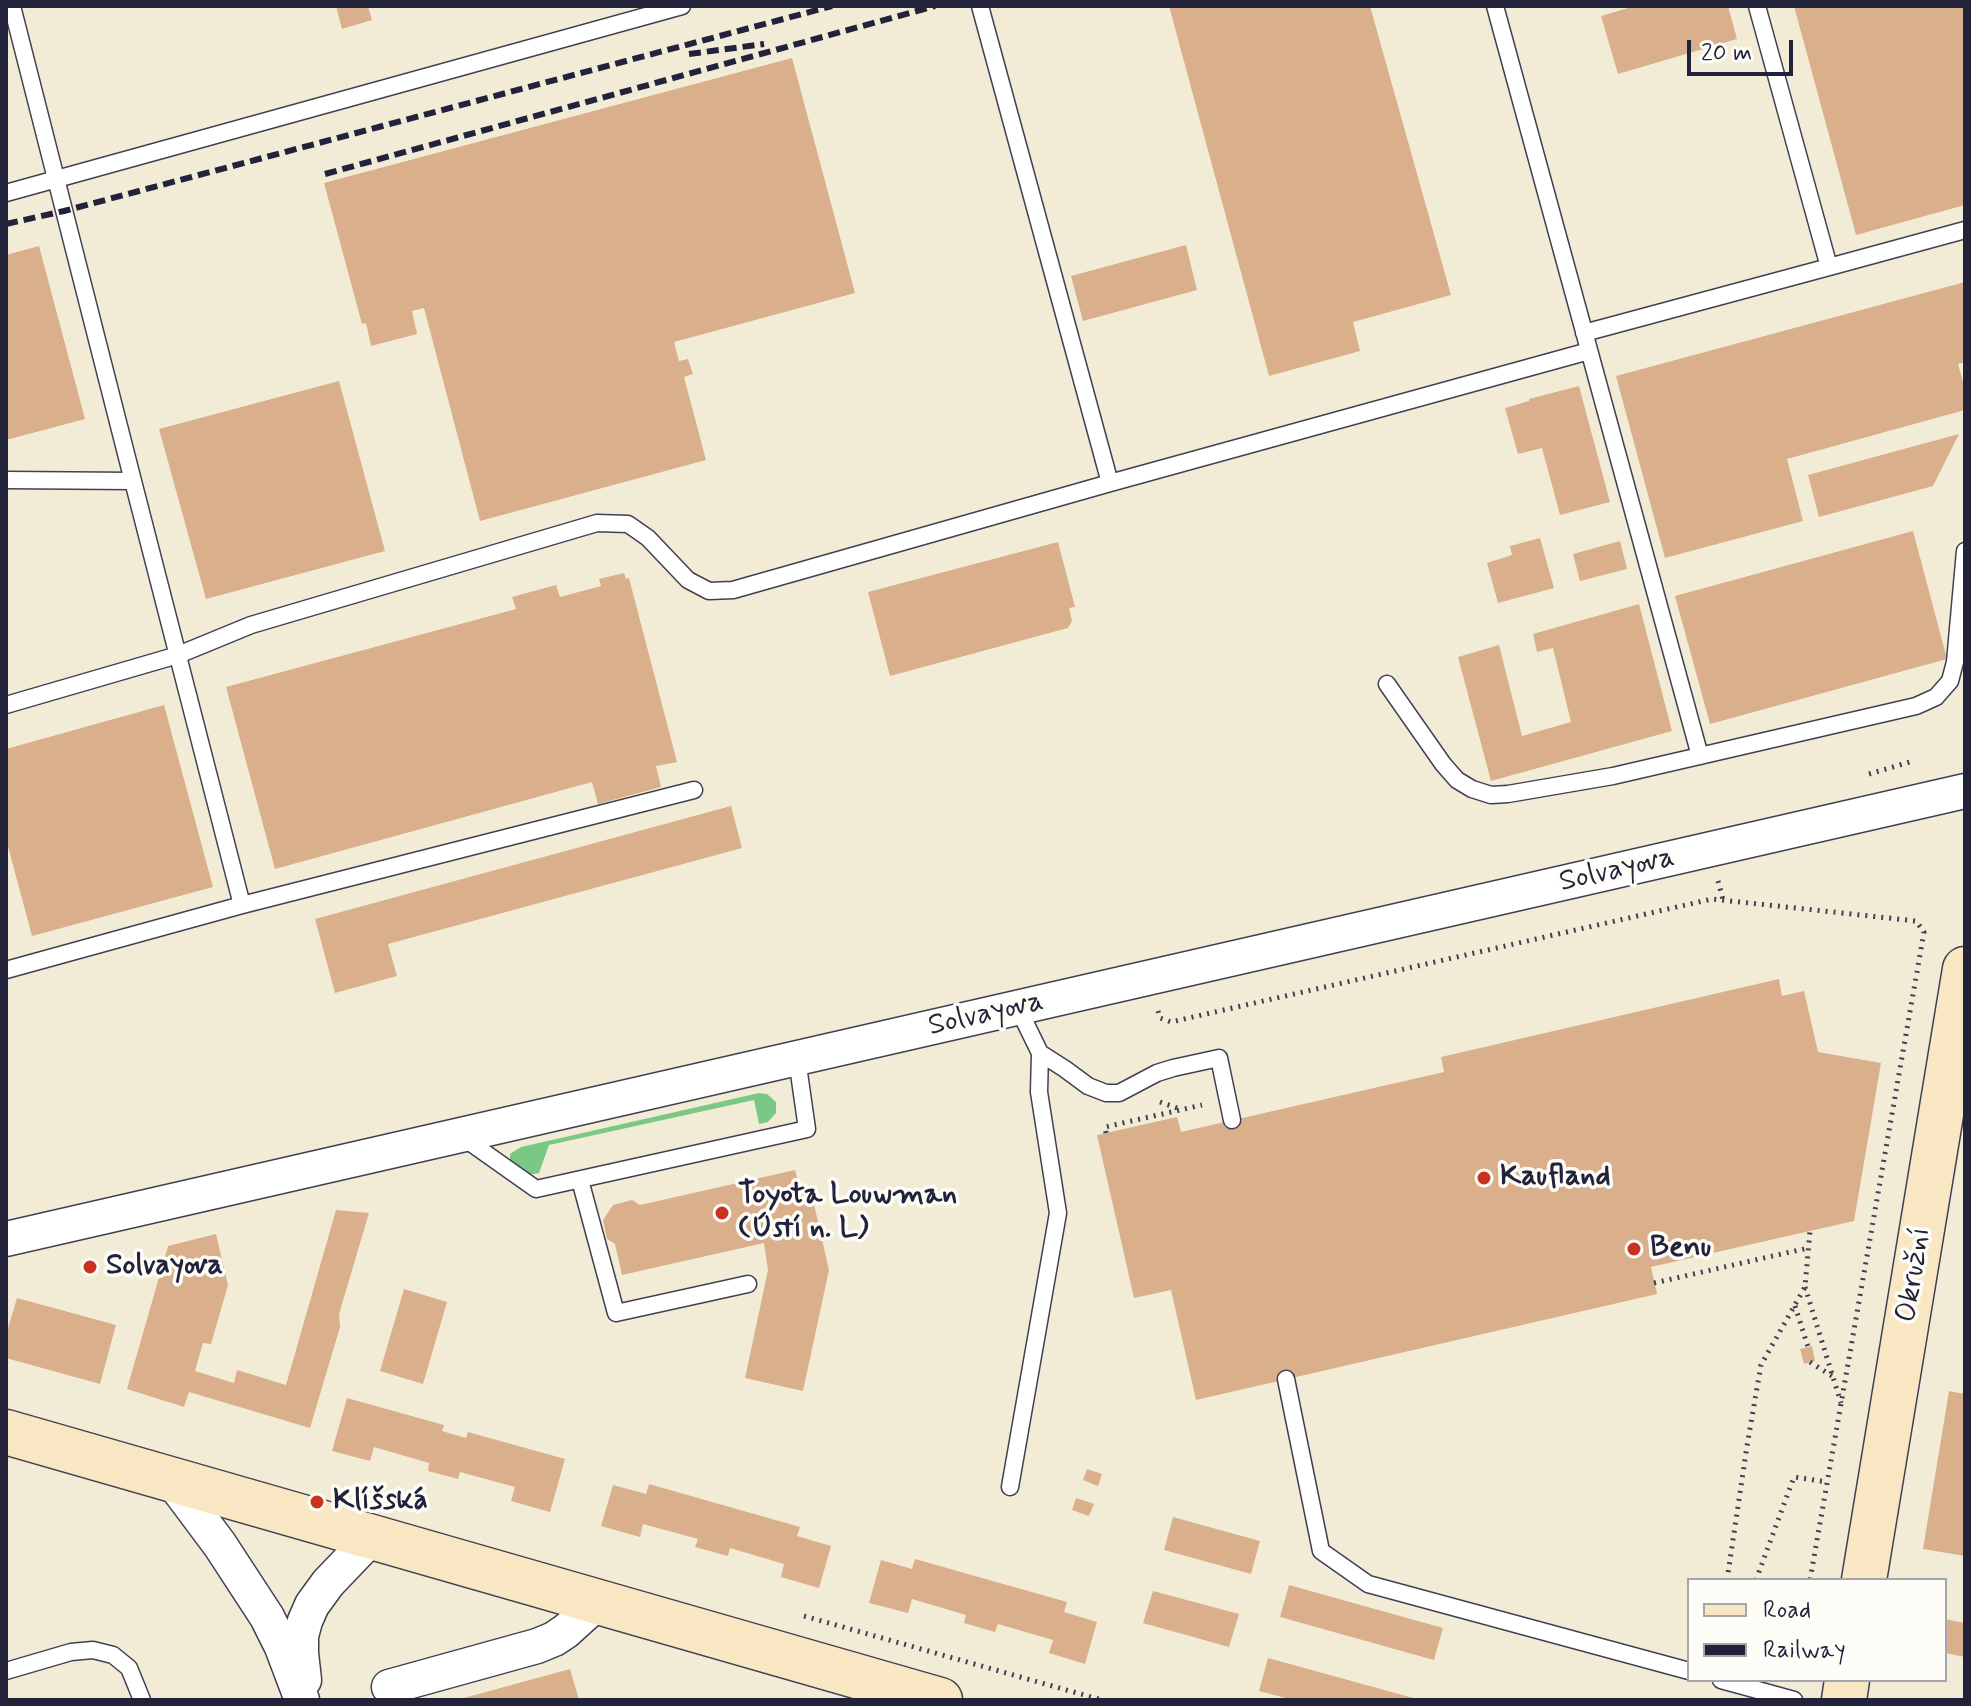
<!DOCTYPE html>
<meta charset="utf-8">
<style>
body{margin:0}
#map{position:relative;width:1971px;height:1706px;overflow:hidden;background:#f2ecd6;font-family:Mynerve,sans-serif}
canvas{display:block}
.frame{position:absolute;inset:0;border:8px solid #22223b;pointer-events:none}
.legend{position:absolute;left:1687px;top:1578px;width:260px;height:104px;box-sizing:border-box;background:#fdfcf7;border:2px solid #a5a5ac;margin:0;padding:10px 14px;list-style:none;font-size:24px;color:#22223b}
.legend li{display:flex;align-items:center;gap:16px;height:40px}
.legend b{width:40px;border:2px solid #a5a5ac}
.scale{position:absolute;left:1687px;top:40px;width:106px;height:36px;box-sizing:border-box;border:4px solid #22223b;border-top:0;padding-left:10px;font-size:24px;line-height:28px;white-space:nowrap;color:#22223b;-webkit-text-stroke:6px #fdfcf7;paint-order:stroke}
</style>
<div id="map">
<canvas width="1971" height="1706"></canvas>
<div class="frame"></div>
<ul class="legend">
<li><b style="height:10px;background:#f9e7c3"></b>Road</li>
<li><b style="height:10px;background:#22223b"></b>Railway</li>
</ul>
<div class="scale">20 m</div>
</div>
<script>
const g = document.querySelector('canvas').getContext('2d');
g.lineJoin = 'round';
function paint(path, color) {
  g.fillStyle = color;
  g.fill(path, 'evenodd');
}
function shape(rows) {
  const path = new Path2D();
  for (const r of rows) {
    path.moveTo(r[0], r[1]);
    for (let i = 2; i < r.length; i += 2) path.lineTo(r[i], r[i + 1]);
  }
  return path;
}
function trace(path, color, width, dash) {
  g.strokeStyle = color;
  g.lineWidth = width;
  g.lineCap = dash ? 'butt' : 'round';
  g.setLineDash(dash || []);
  g.stroke(path);
}
function drawText(font, color, halo, rows, align = 'center') {
  g.font = font + ' Mynerve,sans-serif';
  g.lineWidth = 7;
  g.setLineDash([]);
  g.textBaseline = 'middle';
  g.strokeStyle = halo;
  g.fillStyle = color;
  for (const [text, x, y, turn = 0] of rows) {
    g.save();
    g.translate(x, y);
    g.rotate((+turn || 0) * Math.PI / 180);
    g.textAlign = isNaN(turn) ? turn : align;
    if (halo) g.strokeText(text, 0, 0);
    g.fillText(text, 0, 0);
    g.restore();
  }
}
paint(shape([
 [759,1093,767,1094,776,1102,776,1113,768,1122,759,1124,754,1100,549,1145,539,1173,523,1176,510,1165,510,1154,521,1147]
]), '#7bc886');
paint(shape([
 [336,6,368,6,372,20,342,29],
 [1169,6,1370,6,1451,295,1353,322,1360,351,1269,376],
 [1635,6,1728,6,1737,39,1618,74,1601,16],
 [1794,6,1965,6,1965,205,1856,235],
 [792,58,855,293,674,342,679,361,688,359,693,374,684,377,706,460,480,521,424,308,412,311,417,334,371,346,366,323,362,324,324,183],
 [1186,245,1197,290,1083,321,1071,276],
 [39,246,85,419,6,440,6,255],
 [1965,282,1965,362,1958,364,1965,389,1965,410,1787,459,1803,521,1665,558,1616,376],
 [339,381,385,551,206,599,159,429],
 [1579,386,1610,502,1560,515,1542,448,1518,454,1505,408,1529,401,1529,399],
 [1959,434,1933,486,1819,517,1808,475],
 [1913,531,1947,659,1710,724,1675,596],
 [1540,538,1554,588,1498,603,1487,563,1512,555,1510,546],
 [1620,541,1627,569,1580,581,1573,554],
 [1058,542,1075,607,1069,608,1072,621,1068,628,890,676,868,592],
 [624,573,626,579,629,578,677,762,656,766,661,787,598,804,592,782,275,869,226,687,516,609,512,597,556,585,560,597,601,586,599,579],
 [1639,604,1672,731,1491,781,1458,657,1499,645,1522,736,1571,722,1553,648,1537,652,1533,634],
 [164,705,213,887,32,936,6,839,6,749],
 [731,806,742,848,388,944,397,976,335,993,315,919],
 [1779,979,1782,996,1804,991,1818,1052,1881,1063,1854,1221,1651,1267,1657,1294,1196,1400,1171,1290,1134,1298,1097,1135,1177,1117,1181,1132,1444,1072,1441,1057],
 [795,1170,801,1193,811,1191,829,1270,803,1391,745,1378,768,1270,764,1243,622,1275,615,1244,607,1239,603,1220,613,1205,632,1200,640,1205],
 [336,1210,369,1213,339,1314,340,1327,310,1428,189,1392,184,1407,127,1389,168,1246,216,1234,228,1285,211,1344,203,1343,195,1371,234,1383,237,1370,286,1385],
 [404,1289,447,1302,423,1384,380,1371],
 [17,1298,116,1325,100,1384,6,1358,6,1335],
 [1812,1346,1815,1361,1804,1364,1800,1349],
 [1949,1391,1965,1394,1965,1556,1923,1549],
 [347,1398,444,1425,442,1431,466,1438,468,1432,565,1459,550,1512,511,1501,515,1487,460,1472,458,1479,428,1471,429,1463,374,1447,370,1461,332,1451],
 [1087,1469,1102,1474,1098,1486,1083,1480],
 [649,1484,800,1527,797,1536,831,1546,819,1588,781,1577,784,1564,730,1548,728,1556,695,1547,698,1539,643,1524,640,1537,601,1526,613,1485,646,1494],
 [1076,1498,1094,1504,1089,1516,1072,1510],
 [1173,1517,1260,1541,1251,1574,1164,1550],
 [915,1559,1067,1602,1064,1612,1097,1622,1085,1664,1049,1653,1053,1640,998,1624,995,1632,964,1623,966,1615,912,1599,908,1613,869,1603,881,1560,912,1569],
 [1289,1585,1443,1628,1434,1660,1280,1617],
 [1153,1591,1239,1614,1229,1647,1143,1623],
 [1945,1619,1965,1623,1965,1657,1945,1653],
 [1268,1658,1417,1699,1417,1700,1293,1700,1259,1691],
 [570,1669,579,1700,460,1700,460,1699]
]), '#dab08c');
const lane = shape([
 [980,6,1110,483],
 [1495,6,1700,756],
 [1757,6,1829,267,1965,230],
 [6,193,682,6],
 [1584,333,1829,267],
 [6,480,133,481,12,6],
 [133,481,242,905],
 [1387,684,1443,764,1457,780,1472,789,1491,795,1508,794,1613,776,1916,706,1936,697,1950,681,1955,662,1965,551],
 [6,705,178,655,251,625,597,523,628,524,648,538,688,580,709,591,733,590,1110,483,1589,351],
 [6,970,242,905,694,790],
 [1040,1053,1065,1069,1088,1086,1106,1093,1119,1093,1157,1073,1173,1068,1219,1058,1232,1120],
 [461,1136,536,1189,807,1129,797,1059],
 [580,1180,616,1313,748,1284],
 [1286,1379,1321,1551,1368,1584,1689,1671],
 [1010,1487,1058,1213,1039,1092,1040,1053,1018,1008],
 [6,1671,71,1652,93,1650,113,1655,129,1668,142,1700],
 [1721,1680,1794,1700]
]);
const street = shape([
 [6,1239,1965,791],
 [170,1478,220,1545,267,1617,282,1647,302,1700],
 [304,1680,301,1653,301,1636,305,1621,312,1605,328,1583,372,1537],
 [389,1687,537,1646,554,1639,566,1631,598,1602]
]);
const secondary = shape([
 [6,1432,940,1700],
 [1864,1580,1965,969],
 [1844,1700,1847,1680]
]);
trace(lane, '#414052', 19);
trace(street, '#414052', 37);
trace(secondary, '#414052', 47);
trace(shape([
 [1869,774,1910,762],
 [1718,881,1723,900],
 [1158,1011,1160,1018,1171,1022,1712,899,1916,921,1924,932,1810,1580],
 [1160,1102,1180,1109],
 [1106,1133,1105,1127,1202,1105],
 [1654,1283,1808,1248],
 [1805,1287,1841,1403],
 [1795,1306,1808,1347],
 [1810,1362,1832,1376],
 [1727,1580,1747,1446,1761,1365,1805,1287,1810,1231],
 [1756,1580,1794,1477,1827,1482],
 [804,1616,1102,1700]
]), '#414052', 5, [2, 6]);
trace(lane, '#fff', 16);
trace(street, '#fff', 34);
trace(secondary, '#f9e7c3', 44);
trace(shape([
 [689,54,764,44],
 [325,174,935,6],
 [6,224,64,211,832,6]
]), '#22223b', 6, [12, 6]);
for (const [x, y, r, color] of [
 [1484,1178,8,"#c8321e"],
 [722,1213,8,"#c8321e"],
 [1634,1249,8,"#c8321e"],
 [90,1267,8,"#c8321e"],
 [317,1502,8,"#c8321e"]
]) {
  const dot = new Path2D();
  dot.arc(x, y, r, 0, 2 * Math.PI);
  g.fillStyle = color;
  g.fill(dot);
  trace(dot, '#fdfcf7', 3);
}
drawText('30px', '#22223b', '#fdfcf7', [
 ["Solvayova",1617,871,-13],
 ["Solvayova",986,1015,-13],
 ["Okružní",1915,1275,-81]
]);
drawText('bold 30px', '#22223b', '#fdfcf7', [
 ["Kaufland",1500,1178],
 ["Toyota Louwman",738,1196],
 ["(Ústí n. L)",738,1230],
 ["Benu",1650,1249],
 ["Solvayova",106,1267],
 ["Klíšská",333,1502]
], 'left');
</script>
